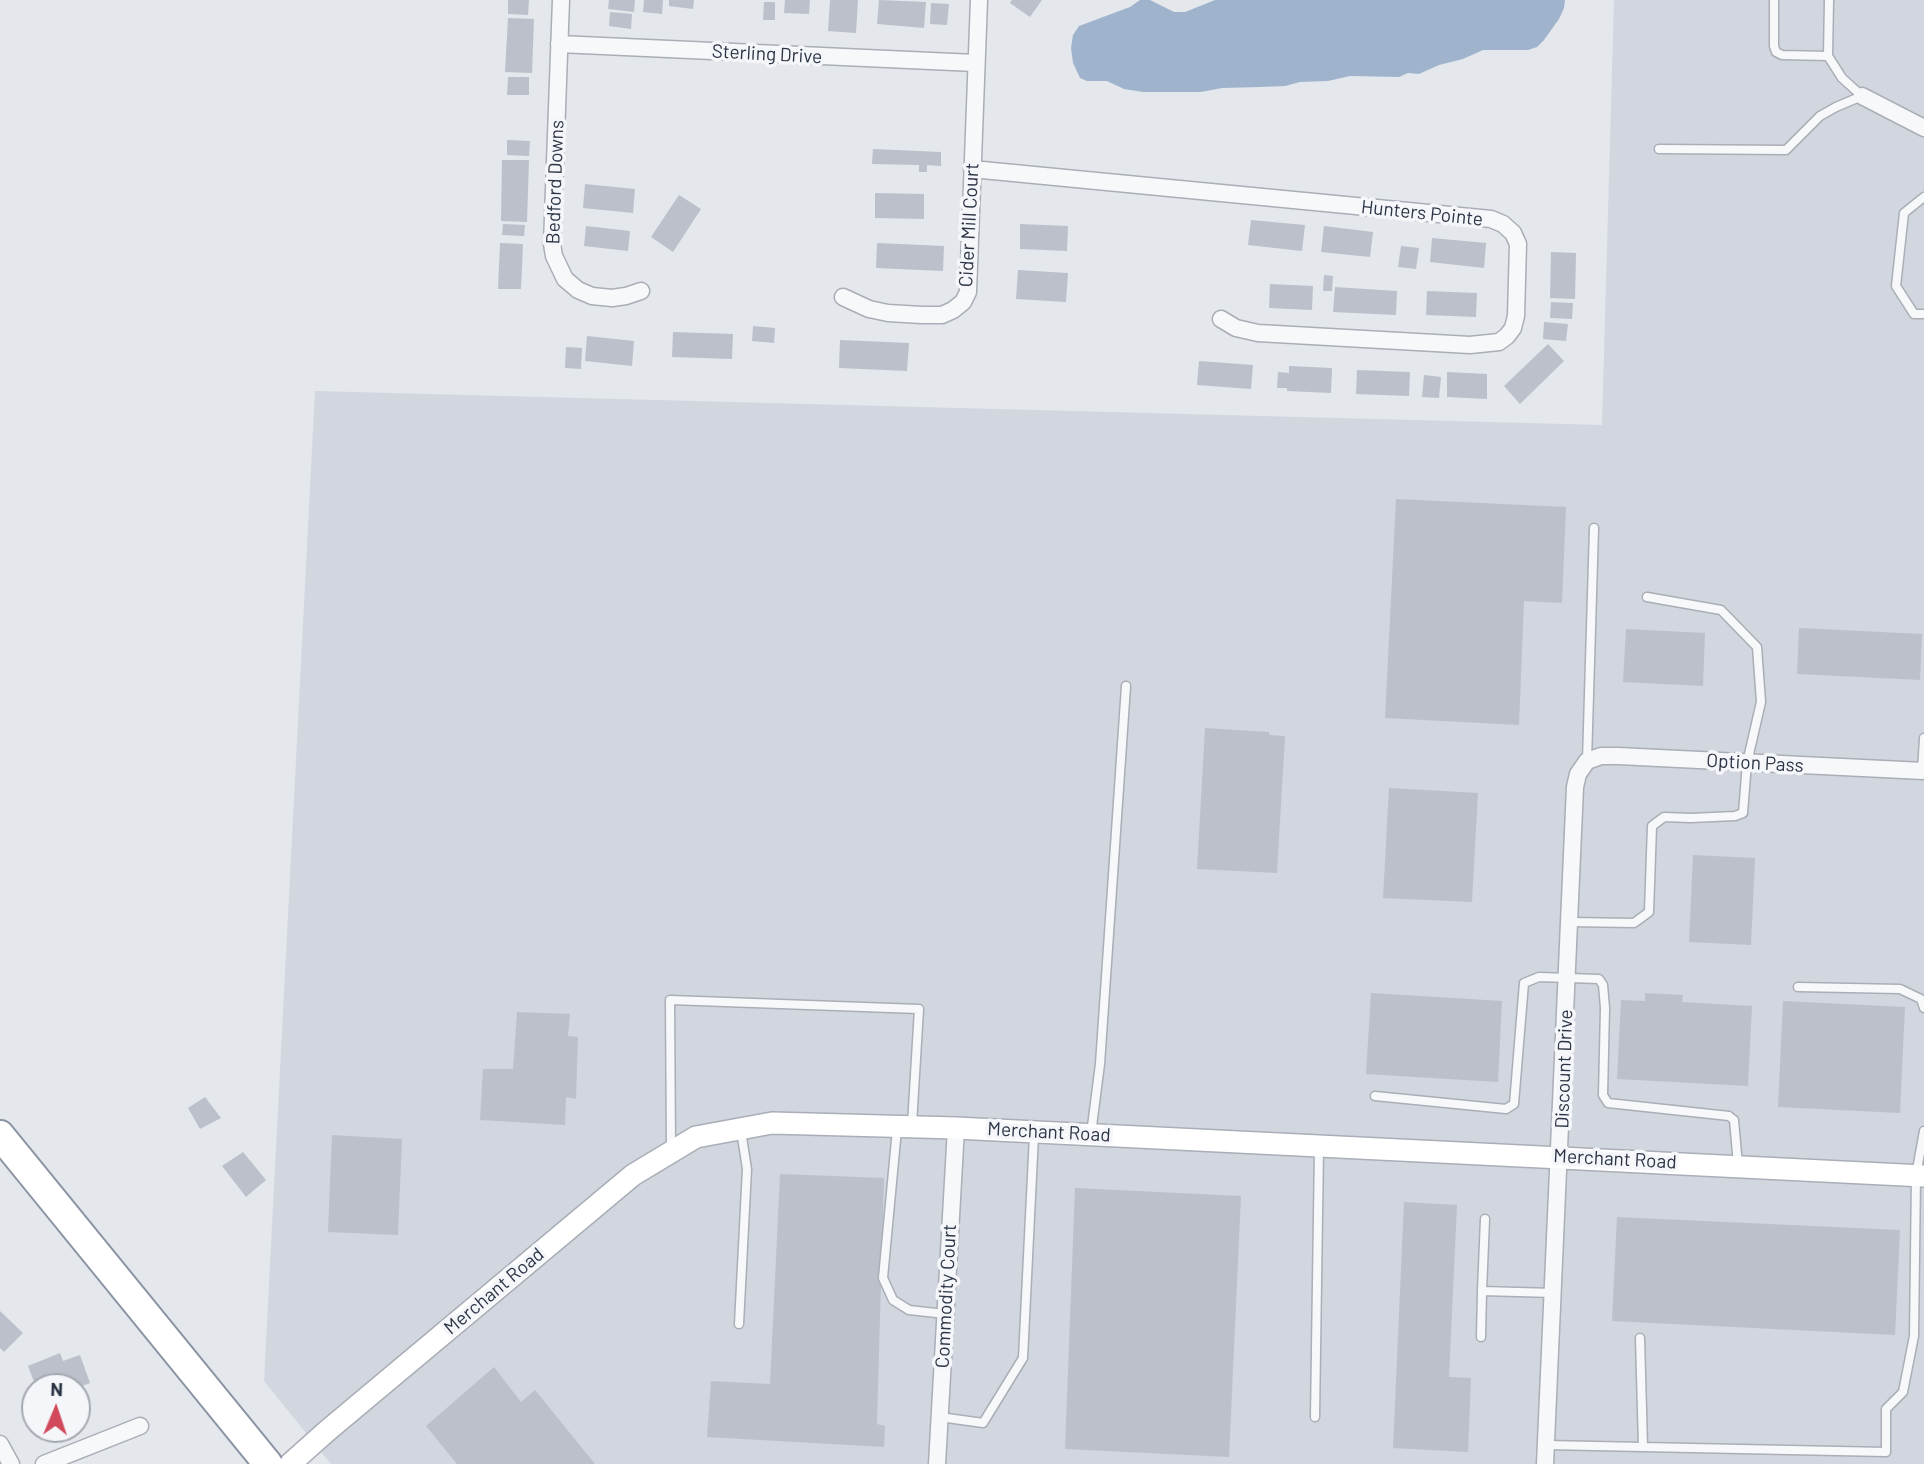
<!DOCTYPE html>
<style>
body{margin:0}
#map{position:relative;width:1924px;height:1464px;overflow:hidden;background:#e4e7ec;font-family:Barlow,sans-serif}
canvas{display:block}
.north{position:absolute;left:21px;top:1373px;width:70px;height:70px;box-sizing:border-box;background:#f4f6f9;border:2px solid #a4a8b1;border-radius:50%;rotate:2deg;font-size:19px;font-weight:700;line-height:28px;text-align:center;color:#2b3445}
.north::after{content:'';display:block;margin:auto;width:24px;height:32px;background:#d1495b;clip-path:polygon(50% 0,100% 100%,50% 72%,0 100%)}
</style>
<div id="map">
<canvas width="1924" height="1464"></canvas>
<div class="north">N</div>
</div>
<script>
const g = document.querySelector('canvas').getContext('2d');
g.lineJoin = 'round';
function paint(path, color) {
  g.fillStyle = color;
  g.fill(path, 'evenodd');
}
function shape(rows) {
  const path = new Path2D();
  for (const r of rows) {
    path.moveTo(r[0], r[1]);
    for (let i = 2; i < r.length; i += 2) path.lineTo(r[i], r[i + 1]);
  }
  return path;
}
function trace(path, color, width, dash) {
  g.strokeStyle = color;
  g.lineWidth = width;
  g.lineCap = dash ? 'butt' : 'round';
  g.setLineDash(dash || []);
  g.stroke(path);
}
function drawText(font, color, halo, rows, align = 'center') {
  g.font = font + ' Barlow,sans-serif';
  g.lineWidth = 7;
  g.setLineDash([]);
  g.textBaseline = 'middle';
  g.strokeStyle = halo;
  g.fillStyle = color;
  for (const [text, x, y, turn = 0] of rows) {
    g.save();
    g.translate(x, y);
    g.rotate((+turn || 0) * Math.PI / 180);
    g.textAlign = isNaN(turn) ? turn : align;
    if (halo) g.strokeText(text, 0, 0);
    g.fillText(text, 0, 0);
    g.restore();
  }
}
paint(shape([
 [1614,0,1924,0,1924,1464,331,1464,264,1381,315,391,1602,425]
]), '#d2d6de');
paint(shape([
 [1140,0,1150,0,1174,12,1185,12,1215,0,1565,0,1564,8,1559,19,1544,40,1537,47,1528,50,1483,50,1463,59,1439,65,1419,74,1408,73,1399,77,1350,76,1328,81,1300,82,1285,86,1261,87,1222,88,1201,92,1143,92,1124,89,1107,81,1087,81,1080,78,1073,63,1071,48,1073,35,1079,26,1130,7]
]), '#9fb4cc');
paint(shape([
 [508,0,529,0,528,15,508,14],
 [609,0,635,0,634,12,608,9],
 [644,0,663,0,662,14,643,12],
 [669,0,694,0,693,9,669,6],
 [785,0,810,0,809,14,784,13],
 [830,0,858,0,856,33,828,31],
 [879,0,926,2,924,28,877,24],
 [1012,0,1042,0,1030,17,1010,3],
 [764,2,775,2,775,20,763,20],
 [931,3,949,4,947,25,930,24],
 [610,12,632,14,631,29,609,26],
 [508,18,534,19,532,73,505,72],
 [508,77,529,77,529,95,507,95],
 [507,140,530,141,529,156,507,155],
 [873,149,941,152,941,166,927,165,927,172,919,172,919,165,872,164],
 [502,160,529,160,527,222,501,221],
 [585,184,635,189,633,213,583,208],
 [875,193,924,194,924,219,875,218],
 [679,195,701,209,673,252,651,237],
 [1251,220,1305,225,1302,251,1248,245],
 [503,224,525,225,524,236,502,235],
 [1020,224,1068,226,1067,251,1020,249],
 [586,226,630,231,628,251,584,246],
 [1324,226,1373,232,1370,257,1321,252],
 [1432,238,1486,243,1484,268,1430,262],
 [500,243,523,244,521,289,498,289],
 [877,243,944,246,943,271,876,268],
 [1401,246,1419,248,1416,269,1398,267],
 [1551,252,1576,253,1575,299,1550,298],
 [1018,270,1068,273,1066,302,1016,299],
 [1324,275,1333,276,1332,291,1323,291],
 [1270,284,1313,286,1312,310,1269,308],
 [1335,287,1397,291,1396,315,1333,312],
 [1427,291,1477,293,1476,317,1426,315],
 [1551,302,1573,303,1572,319,1550,318],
 [1544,322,1568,324,1566,341,1543,339],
 [753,326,775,328,774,343,752,341],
 [673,332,733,334,732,359,672,357],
 [587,336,634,341,632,366,585,361],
 [840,340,909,343,907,371,839,368],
 [1548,344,1564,361,1520,404,1504,386],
 [566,347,582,348,581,369,565,368],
 [1199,361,1253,365,1251,389,1197,385],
 [1289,366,1332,368,1331,393,1287,391,1287,388,1277,388,1278,372,1289,373],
 [1357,370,1410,372,1409,396,1356,394],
 [1447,372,1487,374,1487,399,1447,397],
 [1424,375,1441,377,1439,398,1422,397],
 [1396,499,1566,507,1562,603,1524,601,1519,725,1385,718],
 [1799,628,1922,634,1920,680,1797,674],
 [1626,629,1705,633,1703,686,1623,682],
 [1205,728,1269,732,1269,735,1285,736,1277,873,1197,869],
 [1389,788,1478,793,1472,902,1383,898],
 [1693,855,1755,858,1751,945,1689,942],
 [1371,993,1502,1001,1498,1082,1366,1074],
 [1645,993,1683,995,1682,1002,1752,1006,1748,1086,1617,1079,1621,1000,1645,1001],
 [1783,1001,1905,1007,1900,1113,1778,1107],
 [517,1012,570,1014,568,1036,578,1037,576,1099,566,1097,565,1125,480,1120,483,1069,513,1069],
 [205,1097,221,1118,200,1129,188,1108],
 [332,1135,402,1139,398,1235,328,1232],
 [243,1152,266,1180,246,1197,222,1166],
 [780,1174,884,1178,877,1424,885,1426,884,1447,707,1437,711,1381,770,1384],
 [1075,1188,1241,1196,1229,1457,1065,1449],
 [1404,1202,1457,1205,1449,1377,1471,1378,1468,1452,1393,1448],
 [1617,1217,1900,1230,1895,1335,1612,1321],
 [0,1311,23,1333,4,1352,0,1348],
 [60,1353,63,1361,80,1355,90,1383,77,1388,36,1387,28,1366],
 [494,1367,521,1402,535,1390,595,1464,457,1464,426,1426]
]), '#bbc0ca');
const lane = shape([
 [1774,0,1774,46,1776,52,1782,55,1828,56],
 [1659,149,1786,150,1820,116,1836,107,1862,96,1842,78,1828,56,1829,0],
 [1924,197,1904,213,1896,286,1914,314,1924,314],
 [1587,761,1594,528],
 [1922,771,1924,738],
 [1570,922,1634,923,1649,912,1652,826,1664,817,1691,818,1735,816,1743,813,1747,763,1761,702,1757,647,1721,610,1647,597],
 [1798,987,1900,989,1921,999,1924,1008],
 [1375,1096,1506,1109,1514,1104,1524,983,1539,977,1599,979,1603,985,1605,1008,1603,1095,1608,1103,1729,1116,1734,1120,1738,1165],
 [897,1129,883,1278,893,1300,909,1310,945,1314],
 [1091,1134,1100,1064,1126,686],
 [671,1151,670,1000,919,1009,912,1124],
 [1485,1219,1482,1291,1554,1293],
 [739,1324,747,1169,741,1131],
 [1481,1337,1482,1291],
 [1640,1338,1643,1447],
 [940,1417,983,1423,1023,1358,1034,1135],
 [1315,1417,1319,1148],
 [1546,1445,1886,1452,1886,1409,1903,1392,1914,1336,1916,1175,1924,1131]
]);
const street = shape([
 [561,0,552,244,554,256,565,279,578,290,592,296,612,298,626,296,641,291],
 [559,44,975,63],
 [1862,96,1924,128],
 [972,169,1491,219,1503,224,1513,233,1518,244,1516,316,1513,328,1507,336,1499,342,1470,345,1258,333,1236,328,1221,319],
 [843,297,869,309,888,313,922,315,942,315,953,310,963,302,968,292,979,0],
 [0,1444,11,1464],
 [44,1464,140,1426],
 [937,1464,956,1128],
 [1545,1464,1575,787,1578,774,1587,761,1601,756,1618,756,1924,771]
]);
const secondary = shape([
 [290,1464,327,1431,633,1175,696,1137,772,1123,956,1128,1924,1176]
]);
const highway = shape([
 [0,1135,268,1464]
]);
trace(lane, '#a9aeb7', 11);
trace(street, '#a9aeb7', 19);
trace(secondary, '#a9aeb7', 24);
trace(highway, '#8b94a3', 32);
trace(lane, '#f7f8fa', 8);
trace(street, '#f7f8fa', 16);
trace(secondary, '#fff', 21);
trace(highway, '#fff', 28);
drawText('19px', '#2b3445', '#f4f6f9', [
 ["Sterling Drive",767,54,3],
 ["Bedford Downs",555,182,-88],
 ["Hunters Pointe",1422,213,6],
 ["Cider Mill Court",969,225,-87],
 ["Option Pass",1755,763,3],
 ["Discount Drive",1564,1069,-88],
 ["Merchant Road",1049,1132,3],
 ["Merchant Road",1615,1159,3],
 ["Merchant Road",494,1291,-40],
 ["Commodity Court",946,1296,-87]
]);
</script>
